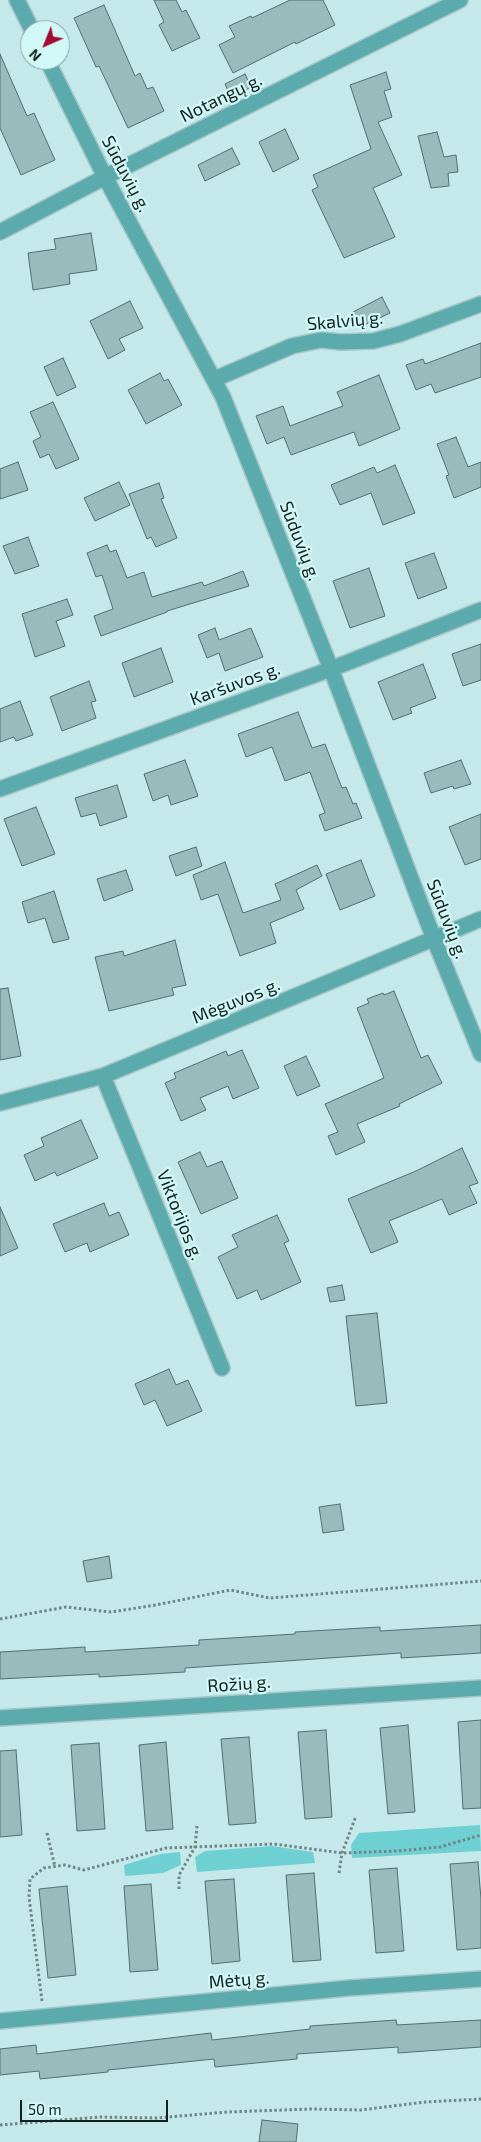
<!DOCTYPE html>
<meta charset="utf-8">
<style>
body{margin:0}
#map{position:relative;width:481px;height:2142px;overflow:hidden;background:#c5e9ea;font-family:"Exo 2",sans-serif}
canvas{display:block}
.north{position:absolute;left:20px;top:20px;width:50px;height:50px;box-sizing:border-box;background:#d2f7f7;border:1px solid #86a1a1;border-radius:50%;rotate:224deg;font-size:14px;font-weight:700;line-height:20px;text-align:center;color:#132121}
.north::after{content:'';display:block;margin:auto;width:18px;height:22px;background:#a50a30;clip-path:polygon(50% 0,100% 100%,50% 72%,0 100%)}
.scale{position:absolute;left:20px;top:2100px;width:148px;height:22px;box-sizing:border-box;border:2px solid #132121;border-top:0;padding-left:6px;font-size:15px;line-height:18px;white-space:nowrap;color:#132121;-webkit-text-stroke:4px #d2f7f7;paint-order:stroke}
</style>
<div id="map">
<canvas width="481" height="2142"></canvas>
<div class="north">N</div>
<div class="scale">50 m</div>
</div>
<script>
const g = document.querySelector('canvas').getContext('2d');
g.lineJoin = 'round';
function paint(path, color) {
  g.fillStyle = color;
  g.fill(path, 'evenodd');
}
function shape(rows) {
  const path = new Path2D();
  for (const r of rows) {
    path.moveTo(r[0], r[1]);
    for (let i = 2; i < r.length; i += 2) path.lineTo(r[i], r[i + 1]);
  }
  return path;
}
function trace(path, color, width, dash) {
  g.strokeStyle = color;
  g.lineWidth = width;
  g.lineCap = dash ? 'butt' : 'round';
  g.setLineDash(dash || []);
  g.stroke(path);
}
function drawText(font, color, halo, rows, align = 'center') {
  g.font = font + ' "Exo 2",sans-serif';
  g.lineWidth = 4.5;
  g.setLineDash([]);
  g.textBaseline = 'middle';
  g.strokeStyle = halo;
  g.fillStyle = color;
  for (const [text, x, y, turn = 0] of rows) {
    g.save();
    g.translate(x, y);
    g.rotate((+turn || 0) * Math.PI / 180);
    g.textAlign = isNaN(turn) ? turn : align;
    if (halo) g.strokeText(text, 0, 0);
    g.fillText(text, 0, 0);
    g.restore();
  }
}
paint(shape([
 [480,1825,481,1851,352,1858,351,1845,359,1833],
 [272,1846,313,1852,315,1863,197,1872,195,1857,205,1851],
 [180,1852,181,1865,163,1873,125,1876,124,1865,160,1854]
]), '#6fd0d3');
const building = shape([
 [154,0,176,0,182,12,186,10,200,38,172,51,159,25,164,22,154,0],
 [290,0,323,0,335,25,296,44,295,42,233,73,219,45,235,37,229,26,251,16,252,18,290,0],
 [104,5,135,76,140,73,147,89,153,87,164,111,128,128,99,66,96,67,74,18,104,5],
 [0,54,27,116,34,113,55,160,21,175,0,128,0,54],
 [386,72,391,89,384,91,392,117,378,122,402,175,373,188,395,237,344,258,312,190,318,187,313,175,371,149,350,85,386,72],
 [245,74,251,87,231,98,225,84,245,74],
 [285,129,299,159,273,172,259,142,285,129],
 [437,132,444,157,456,155,458,172,448,173,449,186,431,188,418,136,437,132],
 [232,148,240,164,205,181,198,165,232,148],
 [91,233,97,270,69,274,70,284,33,290,28,253,56,249,54,239,91,233],
 [382,297,390,313,360,327,353,312,382,297],
 [130,301,143,328,119,339,125,350,108,359,90,321,130,301],
 [481,343,481,377,435,393,431,384,416,390,406,365,423,359,425,364,481,343],
 [63,358,76,387,57,396,44,367,63,358],
 [160,373,164,381,168,379,182,405,146,424,128,390,160,373],
 [379,375,400,429,359,446,354,432,291,455,284,437,267,444,256,416,283,406,290,426,343,406,337,392,379,375],
 [53,402,79,459,56,469,49,454,40,458,33,441,41,437,30,412,53,402],
 [456,437,468,467,481,462,481,487,454,498,446,476,449,475,437,444,456,437],
 [18,462,28,490,0,499,0,469,18,462],
 [395,465,415,513,383,525,371,493,340,505,331,485,374,467,377,473,395,465],
 [119,482,130,505,95,521,84,498,119,482],
 [159,483,164,498,161,499,177,538,156,547,151,537,147,539,129,494,159,483],
 [28,537,39,566,15,574,3,546,28,537],
 [107,545,110,552,116,550,127,578,144,572,152,597,202,582,204,586,243,571,249,586,167,611,167,612,101,636,94,616,113,609,102,575,96,577,87,553,107,545],
 [434,553,447,588,418,599,405,563,434,553],
 [369,568,385,616,350,628,333,581,369,568],
 [67,599,73,615,56,621,65,646,35,657,22,614,67,599],
 [215,628,219,640,251,628,263,657,225,671,219,653,207,658,198,635,215,628],
 [481,644,481,680,463,686,452,654,481,644],
 [161,648,173,682,134,697,122,663,161,648],
 [423,664,436,698,410,708,412,713,393,720,378,682,423,664],
 [89,681,96,701,91,702,96,718,62,731,50,697,89,681],
 [20,701,33,735,16,741,14,737,0,742,0,709,20,701],
 [298,712,312,748,325,744,342,788,346,787,353,804,356,803,362,818,325,831,319,815,325,813,310,772,285,781,272,747,246,757,238,734,298,712],
 [185,760,198,796,171,805,168,795,153,801,144,774,185,760],
 [461,760,471,784,454,789,453,786,431,793,424,773,461,760],
 [117,785,127,817,100,826,96,813,81,817,75,798,117,785],
 [36,807,55,854,22,866,4,819,36,807],
 [481,814,481,859,465,865,449,827,481,814],
 [196,847,202,866,176,876,169,856,196,847],
 [361,860,375,896,340,910,326,874,361,860],
 [225,862,243,913,281,900,275,884,317,865,322,876,296,890,304,909,270,923,276,943,240,956,218,894,201,900,193,875,225,862],
 [126,870,133,890,104,901,97,879,126,870],
 [54,891,69,939,53,943,45,918,28,923,22,902,54,891],
 [175,940,186,985,172,988,174,995,109,1011,95,957,123,951,124,956,175,940],
 [8,988,21,1056,0,1060,0,989,8,988],
 [394,991,421,1058,428,1055,442,1083,399,1104,400,1106,357,1124,365,1142,336,1155,328,1136,338,1132,325,1104,384,1078,357,1008,369,1003,367,999,383,993,384,995,394,991],
 [242,1050,259,1088,233,1099,228,1086,200,1098,206,1110,181,1121,165,1083,176,1078,174,1073,198,1063,226,1051,228,1056,242,1050],
 [306,1056,320,1086,297,1096,284,1066,306,1056],
 [81,1120,98,1158,57,1176,55,1172,35,1181,24,1155,44,1146,41,1138,81,1120],
 [462,1148,478,1183,469,1186,477,1203,449,1215,442,1199,389,1221,398,1242,371,1253,348,1199,416,1171,462,1148],
 [200,1152,207,1167,222,1161,238,1198,201,1214,178,1162,200,1152],
 [104,1203,109,1216,119,1212,129,1235,90,1252,87,1243,65,1252,53,1224,104,1203],
 [0,1207,18,1248,0,1256,0,1207],
 [277,1215,289,1241,284,1243,301,1282,261,1300,257,1290,237,1299,218,1257,238,1247,232,1235,277,1215],
 [342,1285,345,1300,330,1302,327,1288,342,1285],
 [377,1313,387,1403,356,1406,346,1316,377,1313],
 [169,1369,176,1385,188,1380,202,1411,167,1426,155,1400,144,1405,135,1384,169,1369],
 [340,1504,344,1530,323,1533,319,1507,340,1504],
 [109,1556,112,1578,87,1582,83,1561,109,1556],
 [481,1625,481,1653,401,1658,401,1653,185,1668,185,1672,116,1676,99,1677,99,1674,0,1679,0,1652,85,1647,85,1652,199,1645,199,1640,295,1634,295,1632,380,1627,380,1631,481,1625],
 [481,1720,481,1808,463,1809,458,1722,481,1720],
 [408,1725,415,1812,388,1814,380,1728,408,1725],
 [326,1730,332,1817,305,1819,298,1732,326,1730],
 [249,1737,256,1823,229,1825,221,1739,249,1737],
 [166,1742,173,1829,146,1831,139,1745,166,1742],
 [99,1743,105,1829,77,1831,71,1745,99,1743],
 [16,1750,22,1835,0,1837,0,1751,16,1750],
 [478,1862,481,1899,481,1948,457,1950,450,1864,478,1862],
 [397,1868,404,1951,376,1953,369,1870,397,1868],
 [314,1873,321,1960,293,1962,286,1875,314,1873],
 [234,1879,240,1961,212,1964,205,1881,234,1879],
 [151,1884,158,1970,130,1972,124,1886,151,1884],
 [67,1886,76,1975,48,1978,39,1889,67,1886],
 [396,2020,397,2025,481,2020,481,2047,398,2053,398,2047,297,2054,297,2059,215,2067,214,2059,108,2070,108,2072,40,2079,39,2071,0,2075,0,2049,36,2045,37,2054,211,2033,212,2040,310,2029,310,2026,396,2020],
 [262,2120,298,2124,296,2142,259,2142,262,2120]
]);
paint(building, '#99bbbc');
trace(building, '#4f7071', 1);
const minor = shape([
 [17,0,32,30],
 [47,60,105,177,223,397,331,669,434,939,481,1054],
 [0,232,105,177,460,0],
 [215,379,292,346,321,340,341,342,373,341,400,334,481,304],
 [0,789,331,669,481,610],
 [103,1076,222,1368],
 [0,1103,103,1076,481,919],
 [0,1718,481,1688],
 [0,2021,349,1988,481,1979]
]);
trace(minor, '#a5c5c6', 18);
trace(shape([
 [0,1619,66,1607,111,1612,156,1605,230,1590,270,1598,481,1581],
 [47,1833,55,1867],
 [339,1873,342,1853,356,1816],
 [179,1889,179,1875,195,1847,197,1826],
 [42,2001,29,1897,30,1879,44,1868,65,1865,84,1870,166,1848,274,1844,342,1853,397,1851,440,1847,481,1835],
 [0,2125,100,2117,157,2118,227,2112,311,2109,361,2110,425,2102,481,2099]
]), '#6d8686', 3, [2.5, 2.5]);
trace(minor, '#5babad', 15);
drawText('18px', '#132121', '#d2f7f7', [
 ["Notangų g.",221,98,-26],
 ["Sūduvių g.",126,174,62],
 ["Skalvių g.",345,321,-5],
 ["Sūduvių g.",300,541,69],
 ["Karšuvos g.",235,684,-20],
 ["Sūduvių g.",447,919,69],
 ["Mėguvos g.",236,1001,-22],
 ["Viktorijos g.",180,1215,68],
 ["Rožių g.",239,1684,-4],
 ["Mėtų g.",239,1980,-5]
]);
</script>
